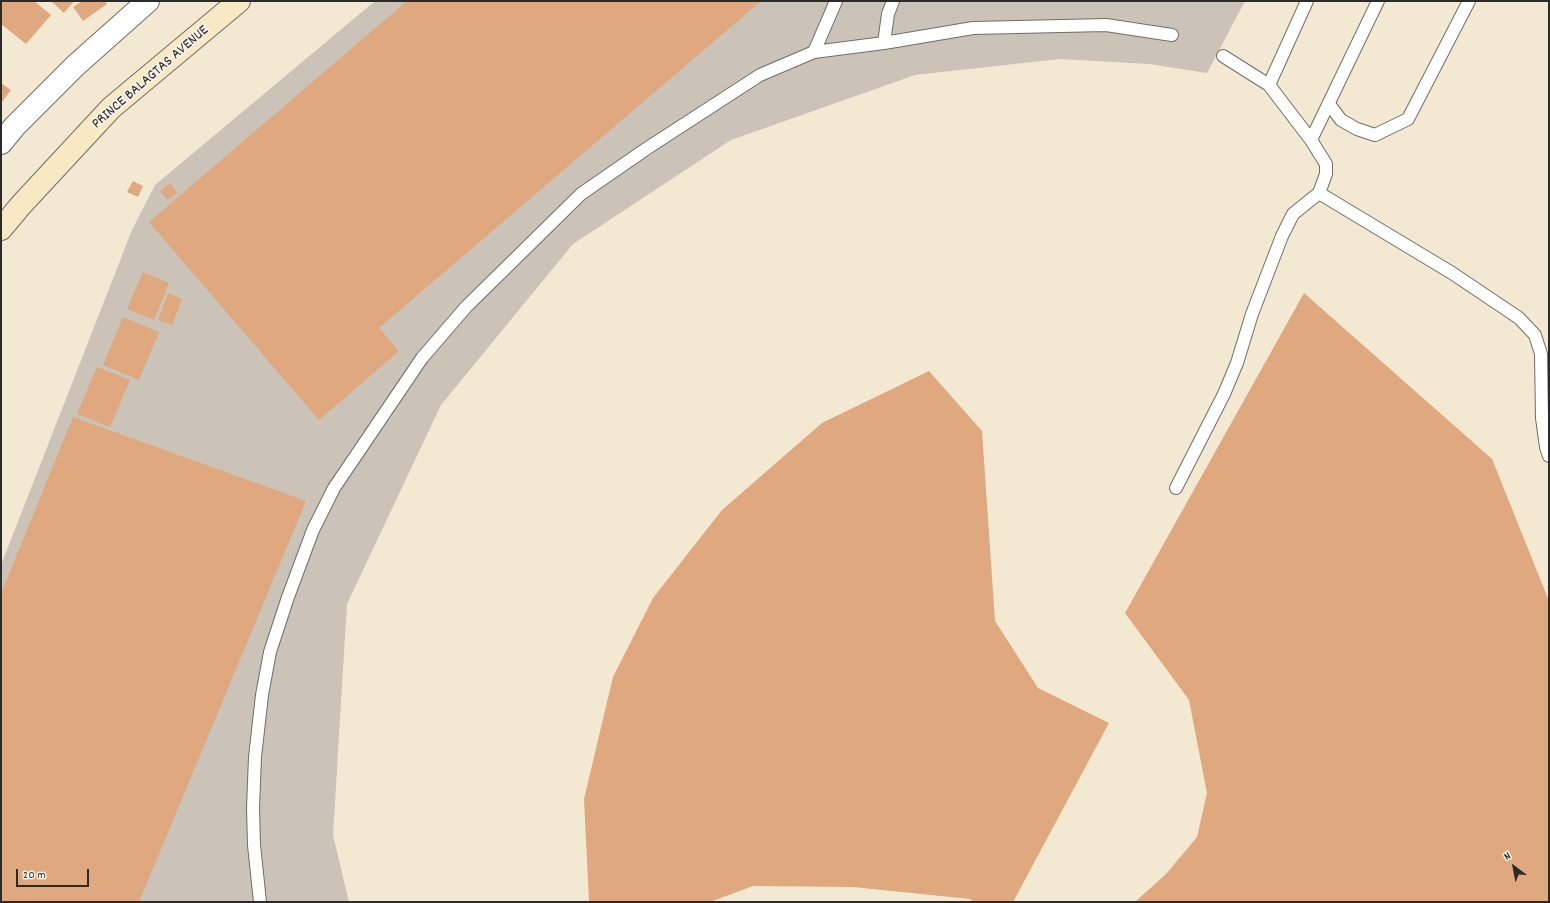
<!DOCTYPE html>
<style>
body{margin:0}
#map{position:relative;width:1550px;height:903px;overflow:hidden;background:#f3e8d2;font-family:Dekko,sans-serif}
canvas{display:block}
.frame{position:absolute;inset:0;border:2px solid #2b2b2b;pointer-events:none}
.north{position:absolute;left:1494px;top:847px;width:40px;height:40px;-webkit-text-stroke:3px #f7f3e8;paint-order:stroke;rotate:328deg;font-size:11px;font-weight:700;line-height:16px;text-align:center;color:#2b2b2b}
.north::after{content:'';display:block;margin:auto;width:14px;height:18px;background:#2b2b2b;clip-path:polygon(50% 0,100% 100%,50% 72%,0 100%)}
.scale{position:absolute;left:16px;top:869px;width:73px;height:18px;box-sizing:border-box;border:2px solid #2b2b2b;border-top:0;padding-left:5px;font-size:12px;line-height:14px;white-space:nowrap;color:#2b2b2b;-webkit-text-stroke:3px #f7f3e8;paint-order:stroke}
</style>
<div id="map">
<canvas width="1550" height="903"></canvas>
<div class="frame"></div>
<div class="north">N</div>
<div class="scale">20 m</div>
</div>
<script>
const g = document.querySelector('canvas').getContext('2d');
g.lineJoin = 'round';
function paint(path, color) {
  g.fillStyle = color;
  g.fill(path, 'evenodd');
}
function shape(rows) {
  const path = new Path2D();
  for (const r of rows) {
    path.moveTo(r[0], r[1]);
    for (let i = 2; i < r.length; i += 2) path.lineTo(r[i], r[i + 1]);
  }
  return path;
}
function trace(path, color, width, dash) {
  g.strokeStyle = color;
  g.lineWidth = width;
  g.lineCap = dash ? 'butt' : 'round';
  g.setLineDash(dash || []);
  g.stroke(path);
}
function drawText(font, color, halo, rows, align = 'center') {
  g.font = font + ' Dekko,sans-serif';
  g.lineWidth = 3.5;
  g.setLineDash([]);
  g.textBaseline = 'middle';
  g.strokeStyle = halo;
  g.fillStyle = color;
  for (const [text, x, y, turn = 0] of rows) {
    g.save();
    g.translate(x, y);
    g.rotate((+turn || 0) * Math.PI / 180);
    g.textAlign = isNaN(turn) ? turn : align;
    if (halo) g.strokeText(text, 0, 0);
    g.fillText(text, 0, 0);
    g.restore();
  }
}
paint(shape([
 [375,1,1245,1,1207,73,1149,64,1060,59,915,75,731,140,573,244,441,405,347,604,333,835,349,902,1,902,1,565,132,230,155,185]
]), '#cbc3b8');
paint(shape([
 [2,1,34,1,51,15,26,44,1,24,1,3],
 [51,1,74,1,64,13],
 [82,1,105,1,107,4,83,21,73,7],
 [407,1,761,1,379,328,399,351,319,420,149,222],
 [1,83,11,90,1,103],
 [133,181,143,186,138,197,127,192],
 [170,183,177,193,168,200,160,191],
 [143,272,169,283,154,320,127,309],
 [168,293,182,299,172,325,158,320],
 [1304,293,1492,459,1549,601,1549,902,1135,902,1166,874,1197,837,1207,793,1189,700,1125,613],
 [123,317,159,332,139,380,103,365],
 [97,367,130,380,110,427,77,414],
 [929,371,982,431,995,621,1038,688,1109,723,1013,902,974,902,970,899,853,887,753,886,710,902,589,902,584,799,613,677,653,598,722,510,822,423],
 [73,417,306,501,139,902,1,902,1,594]
]), '#dfa87f');
const lane = shape([
 [884,43,888,14,893,1],
 [814,52,836,1],
 [1223,56,1269,85,1311,140,1326,164,1326,174,1319,193,1452,273,1519,318,1535,335,1541,354,1542,418,1546,447,1549,456],
 [1269,85,1307,1],
 [1329,104,1341,120,1357,129,1375,135,1408,119,1469,1],
 [1311,140,1378,1],
 [1176,488,1224,394,1237,363,1252,314,1282,236,1293,214,1319,193],
 [260,902,254,845,253,808,255,757,262,695,270,652,288,597,313,530,334,488,422,358,466,307,581,194,646,149,760,75,814,52,884,43,973,28,1106,25,1172,35]
]);
const street = shape([
 [1,143,15,126,75,66,148,1]
]);
const secondary = shape([
 [1,229,21,205,111,108,239,1]
]);
trace(lane, '#716d65', 14);
trace(street, '#716d65', 24);
trace(secondary, '#716d65', 24);
trace(lane, '#fff', 12);
trace(street, '#fff', 22);
trace(secondary, '#f8e8c3', 22);
drawText('15px', '#2b2b2b', '#f7f3e8', [
 ["PRINCE BALAGTAS AVENUE",151,78,-41]
]);
</script>
